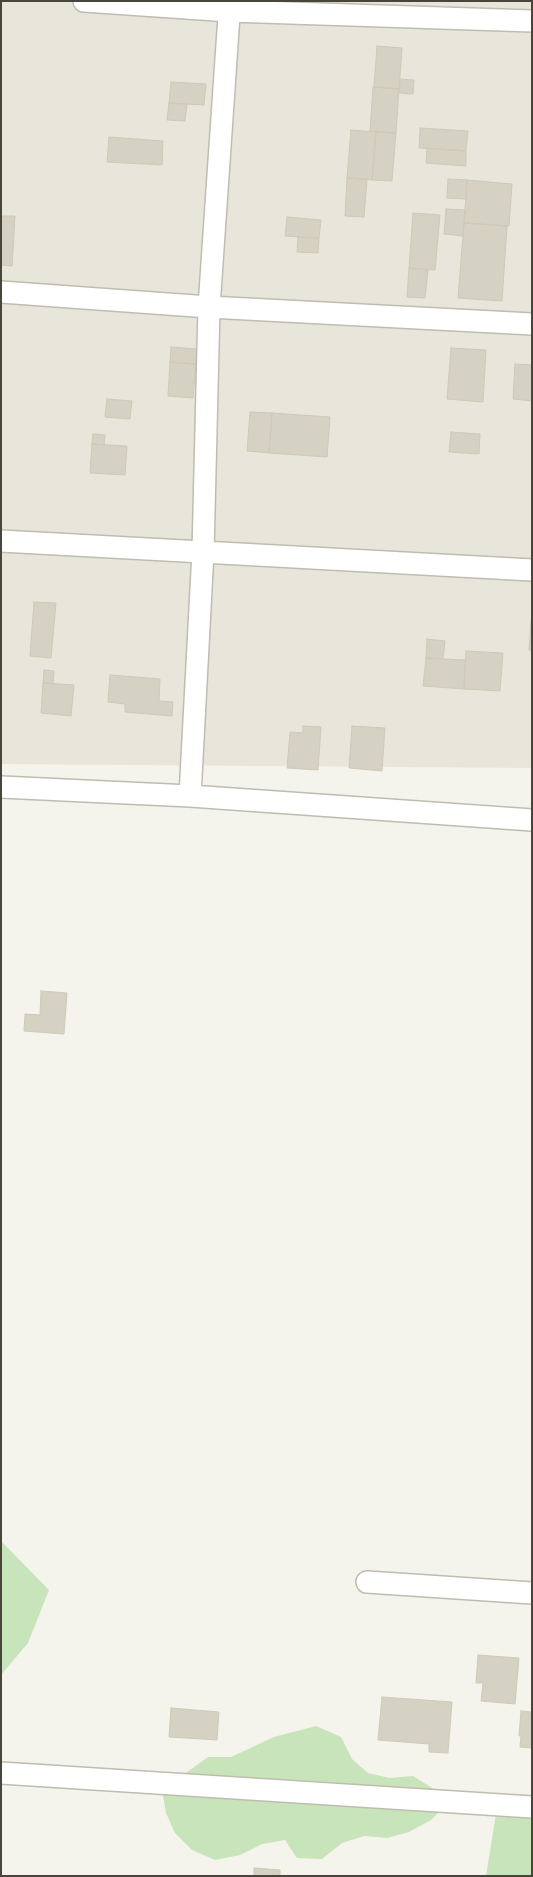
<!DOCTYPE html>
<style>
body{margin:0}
#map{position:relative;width:533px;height:1877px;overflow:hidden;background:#f4f3ec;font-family:"Sofia Sans Condensed",sans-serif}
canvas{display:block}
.frame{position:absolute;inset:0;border:2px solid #48463a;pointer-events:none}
</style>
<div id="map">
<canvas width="533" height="1877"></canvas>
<div class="frame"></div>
</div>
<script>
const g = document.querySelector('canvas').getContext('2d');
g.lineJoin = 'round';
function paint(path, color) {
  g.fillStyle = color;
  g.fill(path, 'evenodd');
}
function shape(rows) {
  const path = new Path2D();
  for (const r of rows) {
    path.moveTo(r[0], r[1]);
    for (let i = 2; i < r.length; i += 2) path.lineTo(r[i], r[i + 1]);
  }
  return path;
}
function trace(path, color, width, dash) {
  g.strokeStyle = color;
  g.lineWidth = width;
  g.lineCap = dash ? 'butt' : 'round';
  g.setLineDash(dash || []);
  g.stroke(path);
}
paint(shape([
 [1,1,532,1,532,768,1,764]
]), '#e8e6db');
paint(shape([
 [1,1541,49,1590,28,1643,1,1675],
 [316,1726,341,1737,352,1759,368,1773,390,1778,413,1776,432,1788,447,1804,431,1820,409,1832,387,1838,364,1836,342,1843,322,1859,297,1858,285,1840,262,1844,240,1855,215,1860,192,1850,175,1833,166,1813,162,1790,208,1757,231,1757,274,1737],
 [499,1795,532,1798,532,1876,486,1876]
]), '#c8e4ba');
const building = shape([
 [377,46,402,48,399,89,374,87,377,46],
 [400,79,414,80,413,94,399,93,400,79],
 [171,82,206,84,204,105,169,103,171,82],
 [373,87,399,89,396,133,370,131,373,87],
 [169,103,187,104,185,121,167,120,169,103],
 [420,128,468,131,466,151,419,148,420,128],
 [351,130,376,132,372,180,347,178,351,130],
 [376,132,396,133,392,181,372,180,376,132],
 [109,137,163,141,162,165,107,162,109,137],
 [427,148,466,151,466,166,426,163,427,148],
 [347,178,367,179,364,217,345,216,347,178],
 [448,179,467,180,466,199,447,198,448,179],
 [467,180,512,184,509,226,464,223,467,180],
 [446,209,465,210,463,236,444,234,446,209],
 [413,213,440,215,435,270,409,268,413,213],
 [1,216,15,216,12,266,1,265,1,216],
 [287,217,321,220,319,238,285,236,287,217],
 [464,223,507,226,502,301,458,298,464,223],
 [298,237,319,238,318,253,297,252,298,237],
 [409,268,428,270,425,298,407,297,409,268],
 [171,347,197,349,196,364,170,362,171,347],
 [451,348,486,350,483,402,447,399,451,348],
 [170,362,196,364,193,398,168,396,170,362],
 [515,364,532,365,532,401,513,399,515,364],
 [107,399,132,401,130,419,105,417,107,399],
 [250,412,272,413,269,453,247,451,250,412],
 [272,413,330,417,327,457,269,453,272,413],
 [451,432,480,434,479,454,449,452,451,432],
 [93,434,105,435,104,445,92,444,93,434],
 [92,444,127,446,125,475,90,473,92,444],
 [34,602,56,603,51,658,30,656,34,602],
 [531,621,532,621,532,651,529,650,531,621],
 [427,639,445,641,443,659,426,658,427,639],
 [466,651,503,653,500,691,464,689,466,651],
 [426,658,465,660,464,689,423,686,426,658],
 [44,670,54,671,53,684,43,683,44,670],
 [110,675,160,679,159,701,173,702,172,716,125,712,125,704,108,702,110,675],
 [43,683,74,685,71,716,41,713,43,683],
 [303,726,321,727,318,770,287,768,290,732,303,733,303,726],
 [352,726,385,728,382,771,349,768,352,726],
 [41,991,67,993,64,1034,24,1031,25,1014,40,1015,41,991],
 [478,1655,519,1658,515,1704,481,1701,483,1683,476,1683,478,1655],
 [382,1697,452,1702,448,1753,429,1752,429,1744,378,1740,382,1697],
 [171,1708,219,1712,217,1740,169,1737,171,1708],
 [521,1711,532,1712,532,1748,520,1747,521,1736,519,1736,521,1711],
 [254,1868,280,1870,280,1876,254,1876,254,1868]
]);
paint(building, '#d5d1c3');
trace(building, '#cfcab7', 1);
const street = shape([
 [84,1,230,11,532,21],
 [1,292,209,307,532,324],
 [1,541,532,570],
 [1,787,190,796,532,820],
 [190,796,203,552,209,307,230,1],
 [367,1582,532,1593],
 [1,1773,532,1807]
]);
trace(street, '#bfbdaf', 24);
trace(street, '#fff', 21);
</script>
